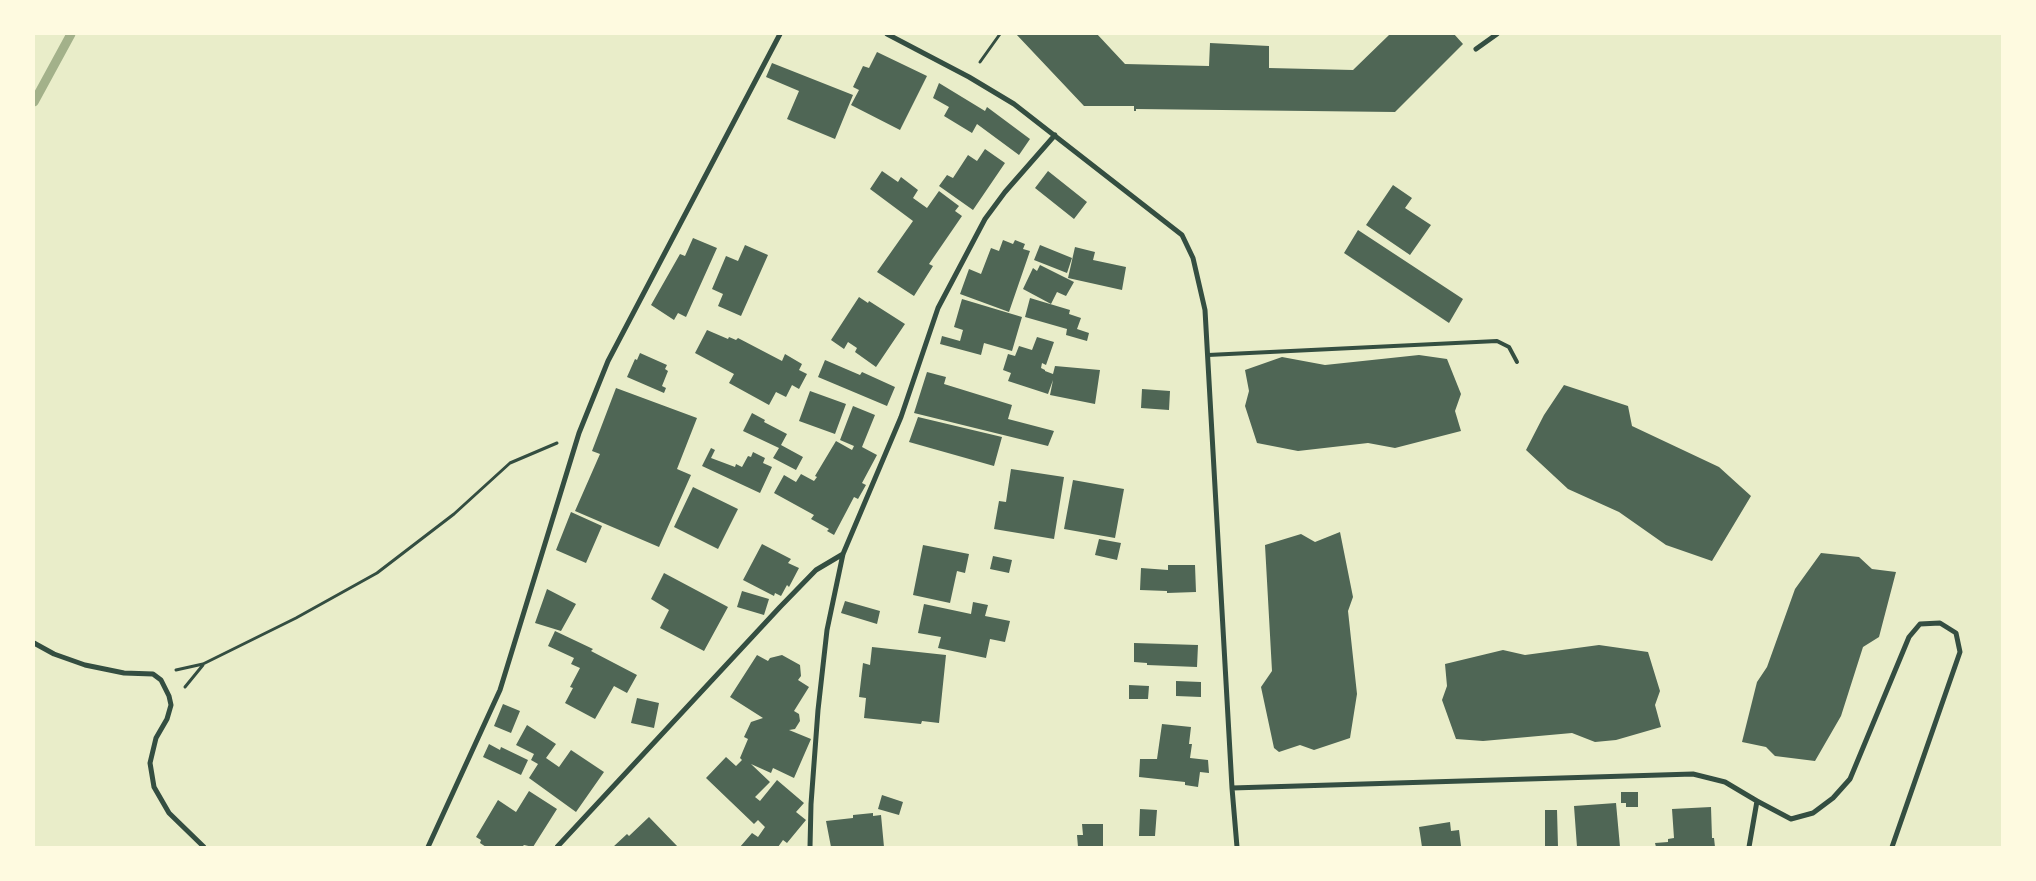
<!DOCTYPE html>
<style>
body{margin:0}
#map{position:relative;width:2036px;height:881px;overflow:hidden;background:#e9edc9;font-family:"Asap Condensed",sans-serif}
canvas{display:block}
.frame{position:absolute;inset:0;border:35px solid #fefae0;pointer-events:none}
</style>
<div id="map">
<canvas width="2036" height="881"></canvas>
<div class="frame"></div>
</div>
<script>
const g = document.querySelector('canvas').getContext('2d');
g.lineJoin = 'round';
function shape(rows) {
  const path = new Path2D();
  for (const r of rows) {
    path.moveTo(r[0], r[1]);
    for (let i = 2; i < r.length; i += 2) path.lineTo(r[i], r[i + 1]);
  }
  return path;
}
function trace(path, color, width, dash) {
  g.strokeStyle = color;
  g.lineWidth = width;
  g.lineCap = dash ? 'butt' : 'round';
  g.setLineDash(dash || []);
  g.stroke(path);
}
function paint(path, color) {
  g.fillStyle = color;
  g.fill(path, 'evenodd');
}
trace(shape([
 [34,102,71,34]
]), '#a3b18a', 9);
paint(shape([
 [1016,34,1097,34,1125,64,1209,66,1210,43,1269,46,1269,68,1353,70,1389,35,1387,34,1454,34,1463,44,1395,112,1136,109,1136,111,1134,111,1134,106,1084,106],
 [877,52,927,76,900,130,851,105,859,90,853,87,863,66,869,68],
 [772,63,853,95,835,139,787,119,799,91,766,77],
 [939,83,985,111,987,107,1030,139,1019,155,977,124,972,133,944,116,949,107,933,98],
 [985,149,1005,163,973,210,939,186,947,175,953,178,968,155,977,161],
 [882,171,898,182,901,177,918,190,913,198,927,208,939,191,959,206,955,211,962,216,929,264,933,266,914,296,877,272,913,221,870,189],
 [1048,171,1087,202,1074,219,1035,188],
 [1393,185,1412,198,1405,208,1431,225,1410,255,1366,225],
 [1358,230,1463,299,1449,323,1344,253],
 [693,238,717,248,686,317,678,313,674,320,651,305,680,254,685,256],
 [1003,240,1013,244,1015,240,1025,244,1023,249,1030,251,1009,312,960,294,969,269,981,274,991,248,999,251],
 [745,245,768,255,741,316,718,306,723,294,712,289,726,256,738,261],
 [1040,245,1072,258,1067,273,1034,260],
 [1075,247,1095,252,1093,260,1126,267,1122,290,1068,278],
 [1040,265,1074,282,1066,296,1057,292,1051,304,1023,289,1033,268,1037,271],
 [859,297,868,303,869,301,905,324,876,367,855,352,857,348,848,342,844,349,831,340],
 [1030,298,1070,310,1069,314,1081,318,1077,329,1089,333,1087,341,1066,335,1067,329,1025,317],
 [962,299,1022,317,1012,351,984,343,981,355,940,344,942,336,960,341,963,330,954,327],
 [707,330,728,339,729,337,736,340,738,338,782,361,785,354,802,364,799,370,807,374,799,389,792,385,786,397,776,392,769,405,729,383,734,374,695,353],
 [1037,337,1054,342,1046,365,1042,363,1041,368,1045,370,1045,371,1053,374,1055,366,1100,370,1095,404,1050,395,1053,380,1048,394,1008,381,1011,373,1003,370,1008,354,1015,356,1019,346,1032,350],
 [640,353,667,365,665,369,668,371,662,386,666,388,664,393,627,377,635,359,637,360],
 [1419,355,1447,359,1461,394,1455,411,1461,431,1395,448,1368,443,1298,451,1257,443,1245,406,1249,391,1245,370,1282,357,1325,365],
 [825,360,860,375,862,372,895,387,887,406,818,377],
 [927,372,946,377,944,384,1012,405,1008,419,1054,431,1048,446,914,413],
 [1564,385,1628,406,1632,426,1719,467,1751,496,1712,561,1666,545,1619,512,1568,489,1526,450,1544,415],
 [616,388,697,418,677,469,691,475,659,547,575,511,600,454,592,451],
 [1142,389,1170,391,1169,410,1141,408],
 [810,391,846,404,835,434,799,421],
 [853,406,875,415,862,447,877,455,862,483,866,485,858,499,854,497,834,535,827,531,829,529,811,519,814,515,774,493,784,475,796,482,801,474,814,481,817,477,815,476,836,441,852,450,854,446,840,440],
 [752,413,765,420,764,422,787,434,781,445,803,457,796,470,773,458,779,448,743,431],
 [918,417,1002,437,994,466,909,442],
 [711,448,715,450,711,458,735,467,736,464,742,467,748,456,751,457,753,452,765,458,763,463,772,467,760,493,702,466],
 [1011,469,1064,477,1054,539,994,529,999,501,1006,502],
 [1073,480,1124,489,1115,538,1064,529],
 [693,487,738,509,718,549,674,527],
 [571,512,602,526,586,563,556,550],
 [1340,532,1353,597,1348,611,1357,694,1350,738,1314,750,1300,745,1279,752,1274,748,1261,687,1272,671,1265,545,1301,534,1315,542],
 [1099,539,1121,543,1117,560,1095,555],
 [762,544,791,559,788,563,799,568,789,587,787,585,781,596,775,593,774,596,743,580],
 [923,545,969,554,965,573,957,571,950,603,913,595],
 [1821,553,1859,557,1872,569,1896,572,1879,637,1863,647,1841,716,1815,761,1775,756,1766,747,1742,742,1757,682,1767,667,1795,589],
 [993,556,1012,560,1009,573,990,569],
 [1168,565,1195,565,1196,592,1167,593,1167,591,1140,590,1141,568,1168,570],
 [664,573,728,607,704,651,660,628,669,610,651,599],
 [547,589,576,604,561,631,535,623],
 [742,591,769,599,764,615,737,607],
 [845,601,880,611,877,624,841,613],
 [973,602,988,605,985,616,1010,621,1005,642,990,639,986,658,938,648,941,637,918,633,924,604,971,614],
 [555,631,593,649,591,651,637,675,627,693,614,686,595,719,565,703,573,688,570,687,580,668,571,664,574,658,548,646],
 [1134,643,1198,645,1197,667,1147,665,1147,663,1134,662],
 [1599,645,1648,652,1660,691,1655,705,1661,727,1616,740,1595,742,1572,733,1483,741,1456,739,1442,700,1447,686,1445,664,1503,650,1525,655],
 [872,647,946,655,939,723,922,721,921,724,864,718,866,698,859,697,863,663,870,665],
 [757,655,768,661,770,658,782,655,800,665,801,676,798,680,809,687,794,711,799,714,800,721,795,729,789,730,811,739,794,778,773,768,771,773,751,764,770,782,755,797,760,801,777,780,804,803,796,812,806,820,787,843,783,840,778,847,740,847,752,833,758,837,765,827,758,820,754,824,706,778,726,757,736,766,742,760,740,758,748,739,744,737,751,722,763,718,730,697],
 [1176,681,1201,682,1201,697,1176,696],
 [1129,685,1149,686,1148,699,1129,699],
 [637,698,659,703,654,728,631,723],
 [503,704,520,711,511,733,494,726],
 [1162,724,1191,727,1189,744,1192,744,1190,758,1208,760,1209,773,1200,772,1198,787,1185,785,1185,782,1139,777,1140,759,1157,759],
 [527,725,556,744,546,758,559,767,571,750,604,772,576,812,529,778,538,764,531,760,534,754,516,745],
 [489,744,500,750,501,747,528,760,521,775,483,757],
 [529,791,557,809,533,847,524,845,522,847,486,847,480,843,481,840,476,837,498,800,516,812],
 [1621,792,1638,792,1638,807,1626,807,1626,803,1621,803],
 [882,795,903,802,899,815,878,809],
 [1616,803,1620,847,1577,847,1574,806],
 [1711,807,1712,838,1714,838,1715,847,1656,847,1655,843,1668,842,1668,839,1674,838,1672,809],
 [1140,809,1157,810,1155,836,1139,836],
 [1545,810,1557,810,1558,847,1545,847],
 [873,813,873,816,881,815,884,847,831,847,826,821,853,818,853,815],
 [649,817,678,847,613,847,627,834,629,836],
 [1450,822,1451,831,1459,830,1461,846,1422,847,1419,827],
 [1082,824,1103,824,1103,847,1078,847,1077,835,1083,835]
]), '#4f6655');
trace(shape([
 [980,62,1000,34],
 [176,670,203,664,296,618,377,573,454,514,510,463,557,443],
 [185,687,203,665]
]), '#344e41', 3);
trace(shape([
 [1208,355,1497,341,1509,347,1517,362]
]), '#344e41', 4);
trace(shape([
 [887,34,969,77,1014,104,1182,235,1193,258,1205,310,1232,788,1237,847],
 [1476,49,1497,34],
 [34,643,54,654,85,665,124,673,153,674,161,680,169,696,171,705,167,719,156,738,150,763,154,787,169,813,204,847],
 [1232,788,1693,774,1725,782,1757,801,1749,847],
 [1757,801,1791,819,1813,813,1833,798,1850,779,1909,637,1920,624,1940,623,1956,633,1960,652,1892,847],
 [428,847,500,690,579,433,608,361,780,34],
 [557,847,780,607,816,570,843,554],
 [810,847,811,804,818,710,827,630,843,554,901,417,938,308,985,219,1005,192,1055,135]
]), '#344e41', 5);
</script>
